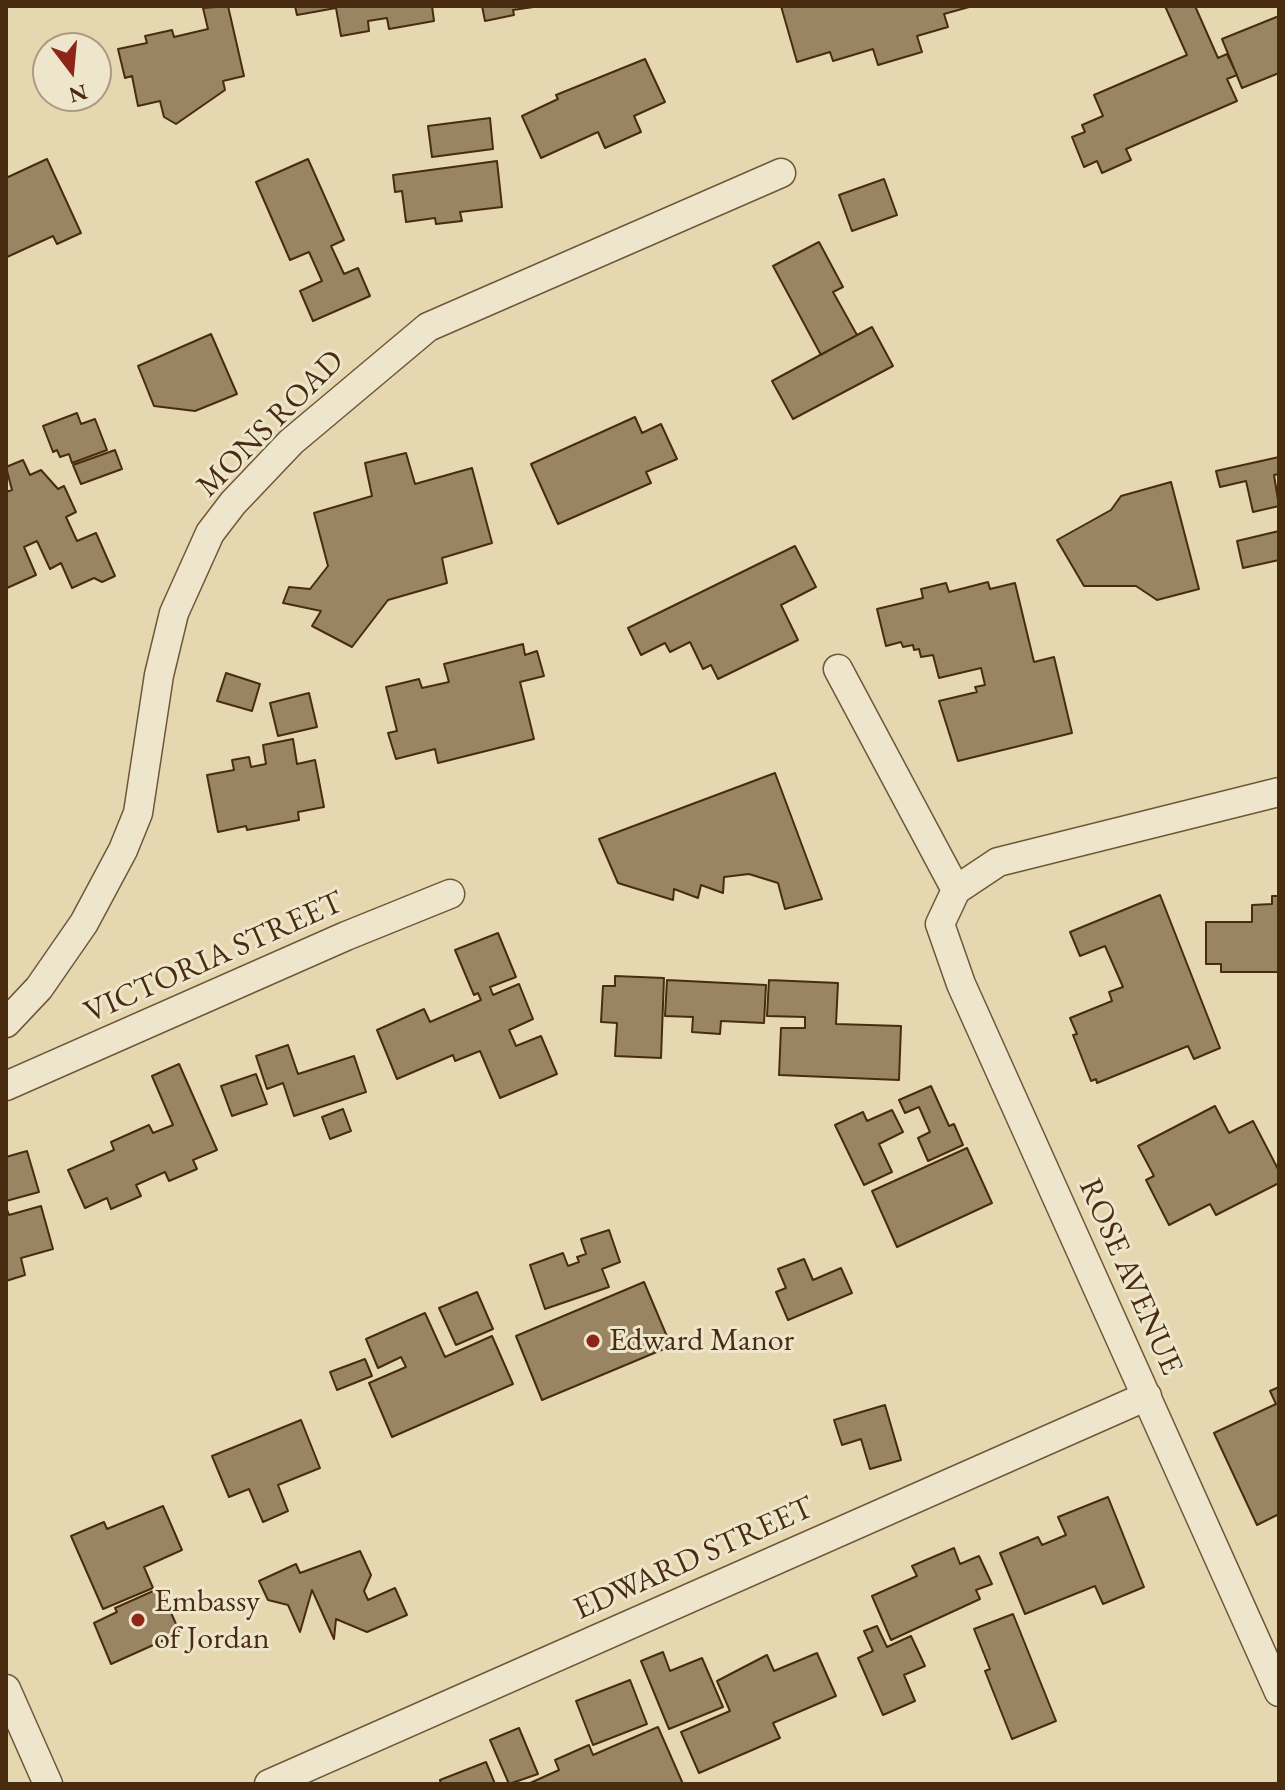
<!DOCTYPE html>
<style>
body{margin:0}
#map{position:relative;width:1285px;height:1790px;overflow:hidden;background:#e5d8b0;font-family:"EB Garamond",serif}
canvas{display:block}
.frame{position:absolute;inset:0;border:8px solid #492b10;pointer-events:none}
.north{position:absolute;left:32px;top:32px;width:80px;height:80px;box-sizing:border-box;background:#eee6cc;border:2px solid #ac9b81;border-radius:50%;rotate:164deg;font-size:22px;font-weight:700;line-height:32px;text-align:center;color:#492b10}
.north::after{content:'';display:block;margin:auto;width:28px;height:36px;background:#8f2418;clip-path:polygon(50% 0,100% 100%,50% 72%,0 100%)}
</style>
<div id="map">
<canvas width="1285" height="1790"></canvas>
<div class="frame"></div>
<div class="north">N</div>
</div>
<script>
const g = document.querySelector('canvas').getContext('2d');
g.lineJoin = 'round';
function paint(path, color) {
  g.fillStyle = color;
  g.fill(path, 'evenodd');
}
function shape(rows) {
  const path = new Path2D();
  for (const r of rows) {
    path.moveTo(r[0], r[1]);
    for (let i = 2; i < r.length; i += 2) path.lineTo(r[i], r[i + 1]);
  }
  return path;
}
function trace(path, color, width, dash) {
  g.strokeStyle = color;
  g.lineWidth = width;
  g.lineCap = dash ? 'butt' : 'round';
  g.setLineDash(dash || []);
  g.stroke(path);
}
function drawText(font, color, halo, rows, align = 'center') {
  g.font = font + ' "EB Garamond",serif';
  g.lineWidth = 6;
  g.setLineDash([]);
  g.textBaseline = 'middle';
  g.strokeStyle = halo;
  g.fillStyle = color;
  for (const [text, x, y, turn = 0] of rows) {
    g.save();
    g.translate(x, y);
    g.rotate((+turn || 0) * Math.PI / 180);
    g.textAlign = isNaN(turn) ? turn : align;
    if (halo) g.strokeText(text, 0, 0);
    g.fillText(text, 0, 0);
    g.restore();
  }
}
const building = shape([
 [228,6,244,76,223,81,225,90,176,124,164,117,160,101,138,106,132,76,125,78,118,49,147,43,145,36,172,30,174,37,208,29,203,8,228,6],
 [295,6,432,6,434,21,389,29,387,18,368,21,369,31,341,36,336,8,297,15,295,6],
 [482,6,540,6,513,10,514,15,485,21,482,6],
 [781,6,968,6,969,7,944,14,948,27,917,36,922,52,878,65,873,49,833,61,830,52,797,62,781,6],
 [1165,6,1195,6,1218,58,1227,54,1237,75,1227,79,1237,101,1126,149,1131,160,1102,173,1097,161,1084,167,1072,137,1085,132,1082,125,1103,116,1094,95,1187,55,1165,6],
 [1279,16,1279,73,1242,88,1222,39,1279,16],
 [645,59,665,102,634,116,641,132,605,148,598,132,541,158,522,116,558,99,556,95,645,59],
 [490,118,493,149,432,157,428,126,490,118],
 [47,159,81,233,57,244,53,236,7,257,6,276,6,178,47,159],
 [308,159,344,240,331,246,344,274,358,268,370,296,313,321,300,291,322,281,309,252,290,260,256,182,308,159],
 [497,161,502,207,460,212,462,221,436,224,435,218,406,222,402,191,395,192,393,175,497,161],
 [884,179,897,215,852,231,839,195,884,179],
 [819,242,843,287,833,292,857,335,821,355,773,266,819,242],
 [872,327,893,366,793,419,772,381,872,327],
 [211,334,237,394,195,411,154,406,138,366,211,334],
 [77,413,81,424,95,419,107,450,72,463,69,454,60,457,57,450,53,452,43,426,77,413],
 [635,417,642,433,661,424,677,459,646,472,651,483,558,524,531,464,635,417],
 [115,450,122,469,81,484,73,465,115,450],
 [406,453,415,484,472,468,492,543,442,558,447,583,388,600,352,647,312,626,321,611,283,603,289,587,310,589,328,566,314,513,372,496,365,463,406,453],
 [1279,457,1279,474,1274,475,1279,506,1253,512,1246,481,1220,487,1216,471,1279,457],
 [23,460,30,475,41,470,58,489,64,486,76,512,66,517,77,541,96,533,115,576,102,582,94,578,72,588,61,563,50,569,37,541,24,547,36,575,7,588,6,492,12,490,6,467,23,460],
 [1171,482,1199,589,1157,600,1136,586,1084,586,1057,540,1111,510,1121,496,1171,482],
 [1279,531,1279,560,1243,568,1237,541,1279,531],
 [795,546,816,587,781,605,798,640,718,679,711,665,703,669,690,642,670,652,665,643,641,655,628,628,795,546],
 [988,582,990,589,1015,583,1034,662,1054,657,1072,733,958,761,939,701,977,692,975,687,985,685,981,668,939,678,933,655,921,657,919,649,914,650,913,645,903,647,901,642,886,646,877,609,923,598,921,589,946,583,949,592,988,582],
 [523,644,525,655,537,651,544,676,520,682,534,739,438,763,435,749,396,759,388,733,397,731,386,687,419,679,422,688,449,682,444,664,523,644],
 [226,673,260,684,252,711,217,701,226,673],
 [309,693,317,727,278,736,270,703,309,693],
 [293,739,297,764,315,760,324,807,298,812,299,820,247,830,246,826,218,832,207,775,234,770,232,760,249,757,251,767,266,764,263,745,293,739],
 [775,773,822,899,785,909,778,883,749,874,724,877,723,893,701,885,698,898,674,889,673,900,618,883,599,839,775,773],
 [1160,895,1220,1048,1194,1059,1188,1046,1097,1083,1096,1079,1091,1081,1073,1035,1077,1034,1070,1018,1112,1001,1109,992,1123,987,1105,946,1080,956,1070,932,1160,895],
 [1272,896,1279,896,1279,972,1221,972,1221,964,1206,964,1206,922,1252,922,1252,905,1272,904,1272,896],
 [498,933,516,977,490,987,493,995,519,984,533,1019,509,1030,516,1046,541,1036,557,1074,500,1098,480,1051,455,1061,453,1055,397,1079,377,1030,424,1009,430,1022,481,1000,478,993,474,995,455,950,498,933],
 [615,976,664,978,661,1058,615,1056,617,1023,601,1022,603,986,615,986,615,976],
 [667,980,766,985,764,1023,721,1021,720,1034,692,1032,693,1017,665,1016,667,980],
 [769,980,838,983,836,1024,901,1026,899,1080,779,1075,781,1028,805,1028,805,1017,767,1016,769,980],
 [288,1045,298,1074,354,1056,366,1092,294,1116,283,1083,267,1089,256,1056,288,1045],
 [179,1064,217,1150,193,1160,197,1169,169,1181,165,1172,136,1185,141,1196,111,1209,107,1198,85,1208,68,1170,114,1150,111,1142,149,1125,153,1133,173,1125,152,1076,179,1064],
 [256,1074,267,1104,232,1116,221,1086,256,1074],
 [931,1086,949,1126,954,1124,963,1145,928,1161,918,1138,930,1132,919,1107,905,1113,899,1100,931,1086],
 [1215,1106,1229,1133,1253,1121,1279,1171,1279,1183,1216,1215,1210,1204,1169,1225,1146,1180,1154,1176,1138,1146,1215,1106],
 [343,1109,351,1131,330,1139,322,1117,343,1109],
 [892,1110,903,1132,879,1144,892,1172,864,1185,835,1125,863,1112,867,1121,892,1110],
 [967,1148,992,1203,897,1247,872,1191,967,1148],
 [27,1151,39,1192,6,1201,6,1157,27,1151],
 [41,1206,53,1249,21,1258,25,1275,6,1281,6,1207,9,1215,41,1206],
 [609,1230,620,1262,602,1269,609,1287,545,1309,530,1265,563,1253,568,1266,579,1262,577,1257,586,1254,581,1239,609,1230],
 [804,1259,813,1280,841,1268,852,1293,788,1320,776,1292,786,1288,778,1269,804,1259],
 [644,1282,671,1346,542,1400,516,1336,644,1282],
 [477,1292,493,1329,456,1345,439,1308,477,1292],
 [425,1313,445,1357,492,1336,513,1384,392,1437,369,1383,406,1367,401,1357,378,1368,366,1339,425,1313],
 [365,1359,372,1376,337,1390,330,1372,365,1359],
 [1279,1387,1279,1514,1257,1525,1214,1433,1276,1404,1270,1391,1279,1387],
 [885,1405,901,1460,870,1469,861,1439,842,1445,834,1420,885,1405],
 [301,1420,320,1468,278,1485,288,1511,263,1522,249,1489,229,1497,212,1456,301,1420],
 [1108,1497,1144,1587,1103,1604,1095,1586,1025,1614,1000,1553,1038,1537,1042,1545,1066,1535,1058,1517,1108,1497],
 [163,1506,182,1550,144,1567,153,1588,103,1609,71,1536,104,1522,107,1529,163,1506],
 [954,1548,960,1564,979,1556,992,1584,976,1590,980,1599,891,1640,872,1596,917,1576,912,1566,954,1548],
 [360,1551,371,1575,364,1591,368,1600,395,1588,407,1615,367,1632,336,1619,334,1639,312,1590,300,1632,288,1605,268,1600,259,1581,296,1564,300,1573,360,1551],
 [160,1588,180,1633,111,1664,94,1623,117,1612,115,1608,160,1588],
 [1013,1614,1056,1721,1012,1739,985,1671,990,1669,974,1629,1013,1614],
 [877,1626,887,1647,911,1636,925,1666,904,1675,915,1701,883,1715,858,1658,873,1651,864,1631,877,1626],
 [663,1652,670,1671,702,1658,723,1707,669,1729,641,1661,663,1652],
 [817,1653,836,1696,773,1723,780,1738,699,1773,681,1732,730,1711,717,1681,767,1655,774,1671,817,1653],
 [630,1680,647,1724,593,1745,576,1701,630,1680],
 [658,1727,683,1784,528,1784,559,1770,555,1760,589,1745,593,1755,658,1727],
 [519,1728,538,1774,509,1784,490,1740,519,1728],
 [486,1762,495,1784,441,1784,440,1780,486,1762]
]);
paint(building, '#9a8563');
trace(building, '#492b10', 2);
const street = shape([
 [838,669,956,890],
 [1279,792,998,862,956,890,940,924,961,984,1279,1692],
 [6,1023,39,988,84,923,123,850,138,813,159,675,174,613,210,533,233,503,291,442,428,327,781,173],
 [6,1086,346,936,450,894],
 [6,1689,48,1784],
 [269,1784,1147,1396]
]);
trace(street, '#705638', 31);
trace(street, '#eee6cc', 28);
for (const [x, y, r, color] of [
 [593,1341,8,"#8f2418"],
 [138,1620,8,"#8f2418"]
]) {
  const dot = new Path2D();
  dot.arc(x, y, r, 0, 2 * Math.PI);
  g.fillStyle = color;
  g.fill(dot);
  trace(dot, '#eee6cc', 3);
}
drawText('32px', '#492b10', '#eee6cc', [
 ["MONS ROAD",271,424,-45],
 ["VICTORIA STREET",214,958,-24],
 ["ROSE AVENUE",1130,1277,66],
 ["EDWARD STREET",694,1559,-24]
]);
drawText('32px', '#492b10', '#eee6cc', [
 ["Edward Manor",609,1341],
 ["Embassy",154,1602],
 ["of Jordan",154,1639]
], 'left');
</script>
